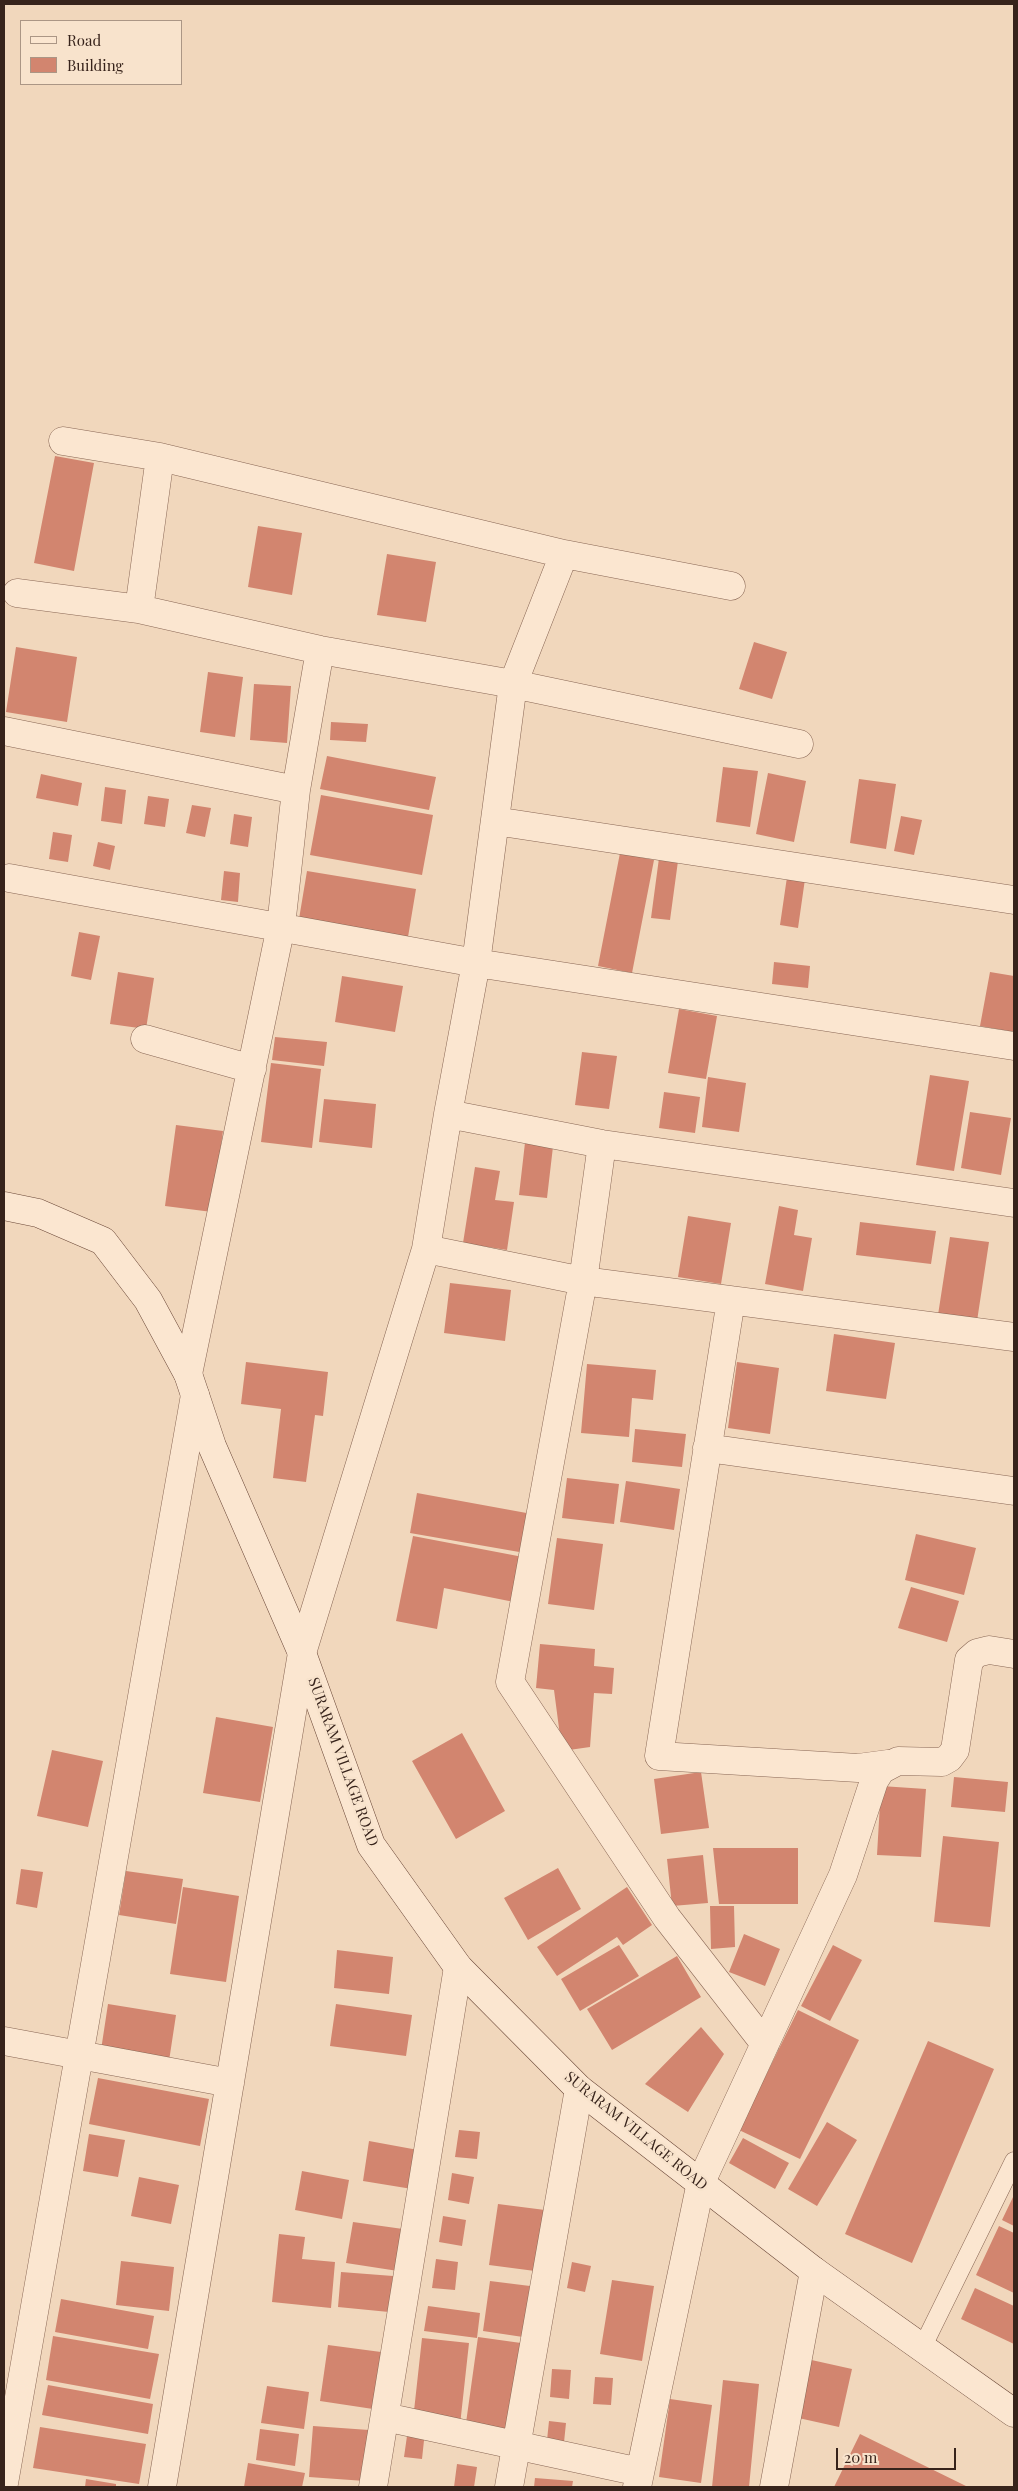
<!DOCTYPE html>
<style>
body{margin:0}
#map{position:relative;width:1018px;height:2491px;overflow:hidden;background:#f1d7bc;font-family:"Playfair Display",serif}
canvas{display:block}
.frame{position:absolute;inset:0;border:5px solid #37231b;pointer-events:none}
.legend{position:absolute;left:20px;top:20px;width:162px;height:65px;box-sizing:border-box;background:#f8e3cc;border:1px solid #ab9685;margin:0;padding:6px 9px;list-style:none;font-size:15px;color:#37231b}
.legend li{display:flex;align-items:center;gap:10px;height:25px}
.legend b{width:25px;border:1px solid #ab9685}
.scale{position:absolute;left:836px;top:2448px;width:120px;height:22px;box-sizing:border-box;border:2px solid #37231b;border-top:0;padding-left:6px;font-size:15px;line-height:18px;white-space:nowrap;color:#37231b;-webkit-text-stroke:4px #f8e3cc;paint-order:stroke}
</style>
<div id="map">
<canvas width="1018" height="2491"></canvas>
<div class="frame"></div>
<ul class="legend">
<li><b style="height:6px;background:#fbe6d0"></b>Road</li>
<li><b style="height:14px;background:#d2856f"></b>Building</li>
</ul>
<div class="scale">20 m</div>
</div>
<script>
const g = document.querySelector('canvas').getContext('2d');
g.lineJoin = 'round';
function paint(path, color) {
  g.fillStyle = color;
  g.fill(path, 'evenodd');
}
function shape(rows) {
  const path = new Path2D();
  for (const r of rows) {
    path.moveTo(r[0], r[1]);
    for (let i = 2; i < r.length; i += 2) path.lineTo(r[i], r[i + 1]);
  }
  return path;
}
function trace(path, color, width, dash) {
  g.strokeStyle = color;
  g.lineWidth = width;
  g.lineCap = dash ? 'butt' : 'round';
  g.setLineDash(dash || []);
  g.stroke(path);
}
function drawText(font, color, halo, rows, align = 'center') {
  g.font = font + ' "Playfair Display",serif';
  g.lineWidth = 5;
  g.setLineDash([]);
  g.textBaseline = 'middle';
  g.strokeStyle = halo;
  g.fillStyle = color;
  for (const [text, x, y, turn = 0] of rows) {
    g.save();
    g.translate(x, y);
    g.rotate((+turn || 0) * Math.PI / 180);
    g.textAlign = isNaN(turn) ? turn : align;
    if (halo) g.strokeText(text, 0, 0);
    g.fillText(text, 0, 0);
    g.restore();
  }
}
paint(shape([
 [55,456,94,463,74,571,34,563],
 [258,526,302,533,292,595,248,587],
 [387,554,436,562,426,622,377,615],
 [754,642,787,652,772,699,739,689],
 [16,647,77,657,67,722,6,712],
 [208,672,243,677,235,737,200,732],
 [254,684,291,686,287,743,250,740],
 [331,722,368,724,366,742,330,740],
 [327,756,436,777,429,810,320,789],
 [723,767,758,771,750,827,716,822],
 [768,773,806,781,794,842,756,834],
 [41,774,82,783,78,806,36,798],
 [859,779,896,784,886,849,850,843],
 [105,787,126,790,122,824,101,821],
 [321,795,433,815,422,875,310,855],
 [148,796,169,799,165,827,144,824],
 [192,805,211,808,205,837,186,833],
 [234,814,252,817,248,847,230,844],
 [901,816,922,820,914,855,894,851],
 [53,832,72,835,68,862,49,859],
 [98,842,115,846,110,870,93,866],
 [620,853,654,860,632,973,598,966],
 [659,858,678,861,670,920,651,918],
 [224,871,240,873,238,902,221,900],
 [307,871,416,889,407,943,298,925],
 [787,877,805,879,798,928,780,925],
 [79,932,100,936,91,980,71,976],
 [774,962,810,966,808,988,772,984],
 [118,972,154,978,146,1029,110,1024],
 [990,972,1014,976,1014,1032,980,1026],
 [342,976,403,986,395,1032,335,1022],
 [679,1009,717,1016,706,1079,668,1073],
 [275,1037,327,1042,324,1066,272,1060],
 [582,1052,617,1056,609,1109,575,1105],
 [271,1063,321,1069,312,1148,261,1142],
 [930,1075,969,1081,954,1171,916,1165],
 [708,1077,746,1083,739,1132,702,1127],
 [664,1092,700,1097,695,1133,659,1128],
 [324,1099,376,1104,372,1148,319,1142],
 [970,1112,1011,1118,1001,1175,961,1168],
 [176,1125,223,1131,212,1212,165,1206],
 [526,1134,554,1138,547,1198,519,1195],
 [475,1167,500,1171,495,1200,514,1202,507,1250,463,1243],
 [779,1206,798,1210,794,1235,812,1238,803,1291,765,1284],
 [688,1216,731,1223,721,1284,678,1277],
 [860,1222,936,1231,931,1264,856,1255],
 [950,1237,989,1242,977,1321,938,1315],
 [450,1283,511,1290,505,1341,444,1333],
 [834,1334,895,1343,886,1399,826,1391],
 [246,1362,328,1372,323,1416,315,1415,306,1482,273,1478,281,1409,241,1404],
 [737,1362,779,1368,770,1434,728,1428],
 [587,1364,656,1370,653,1400,632,1398,629,1437,581,1433],
 [635,1429,686,1434,682,1467,632,1462],
 [567,1478,619,1484,614,1524,562,1518],
 [626,1481,680,1489,674,1530,620,1522],
 [417,1493,532,1514,525,1553,410,1533],
 [916,1534,976,1548,964,1595,905,1580],
 [413,1536,523,1557,514,1602,444,1588,437,1629,396,1621],
 [557,1538,603,1544,594,1610,548,1604],
 [911,1587,959,1601,947,1642,898,1628],
 [540,1644,595,1649,594,1666,614,1668,612,1694,594,1693,590,1747,562,1751,554,1690,536,1688],
 [216,1717,273,1727,260,1802,203,1793],
 [462,1733,505,1811,456,1839,412,1761],
 [52,1750,103,1761,88,1827,37,1816],
 [701,1772,709,1828,661,1834,654,1779],
 [954,1777,1008,1782,1005,1812,951,1807],
 [881,1786,926,1789,921,1857,877,1855],
 [943,1836,999,1842,990,1927,934,1922],
 [713,1848,798,1848,798,1904,719,1904],
 [703,1855,708,1903,672,1906,667,1859],
 [558,1868,581,1909,528,1940,504,1898],
 [21,1869,43,1872,37,1908,16,1904],
 [126,1871,183,1879,176,1924,119,1915],
 [183,1887,239,1896,226,1982,170,1974],
 [627,1887,652,1925,623,1945,617,1937,557,1976,537,1947],
 [710,1906,734,1906,735,1947,711,1949],
 [744,1934,780,1949,765,1986,729,1972],
 [619,1945,639,1976,580,2011,561,1979],
 [833,1945,862,1960,830,2021,801,2006],
 [337,1950,393,1957,389,1994,334,1988],
 [677,1956,701,1997,612,2050,587,2009],
 [108,2004,176,2015,169,2061,101,2050],
 [336,2004,412,2015,406,2056,330,2046],
 [798,2010,859,2040,800,2159,739,2130],
 [701,2027,724,2054,688,2112,645,2084],
 [928,2041,994,2069,912,2263,845,2234],
 [98,2078,209,2099,200,2146,89,2124],
 [827,2122,857,2140,817,2206,788,2189],
 [459,2130,480,2132,477,2159,455,2157],
 [89,2134,125,2140,118,2177,83,2171],
 [743,2138,789,2163,775,2189,729,2163],
 [369,2141,418,2150,412,2189,363,2181],
 [302,2171,349,2180,342,2219,295,2210],
 [452,2173,474,2177,469,2204,448,2200],
 [139,2177,179,2185,171,2224,131,2216],
 [1014,2195,1014,2226,1002,2220],
 [498,2204,545,2210,535,2271,489,2265],
 [443,2216,466,2220,462,2246,439,2242],
 [353,2222,403,2229,398,2271,346,2263],
 [999,2226,1014,2233,1014,2293,976,2275],
 [279,2234,305,2237,302,2259,335,2262,331,2308,272,2302],
 [436,2259,458,2262,455,2290,432,2288],
 [121,2261,174,2267,169,2311,116,2305],
 [572,2262,591,2266,585,2292,567,2288],
 [341,2272,393,2276,389,2312,338,2307],
 [612,2280,654,2286,642,2361,600,2354],
 [490,2281,530,2286,523,2337,483,2331],
 [975,2288,1014,2306,1014,2344,961,2319],
 [61,2299,154,2316,148,2349,55,2332],
 [428,2306,480,2313,477,2338,424,2331],
 [53,2336,159,2354,150,2399,46,2380],
 [478,2337,521,2343,507,2436,465,2430],
 [422,2338,469,2343,460,2425,413,2420],
 [328,2345,381,2352,373,2409,320,2401],
 [807,2359,852,2369,839,2427,794,2417],
 [552,2369,571,2370,569,2399,550,2397],
 [595,2377,613,2378,611,2405,593,2404],
 [723,2380,759,2384,749,2487,712,2487],
 [48,2385,153,2404,148,2434,42,2415],
 [267,2386,309,2392,304,2429,261,2423],
 [670,2399,712,2405,701,2483,659,2477],
 [549,2421,566,2423,563,2452,546,2450],
 [313,2426,369,2430,365,2481,309,2477],
 [40,2427,146,2444,139,2484,33,2468],
 [260,2429,299,2434,295,2466,256,2460],
 [408,2429,425,2431,422,2459,404,2457],
 [860,2434,968,2487,834,2487],
 [248,2463,305,2473,302,2487,244,2487],
 [457,2464,477,2467,474,2487,454,2487],
 [535,2478,573,2481,572,2487,534,2487],
 [86,2479,116,2484,116,2487,85,2487]
]), '#d2856f');
const lane = shape([
 [922,2348,1014,2161]
]);
const street = shape([
 [63,441,160,457,564,554],
 [17,593,139,609,320,650,513,684,799,744],
 [139,609,160,457],
 [4,731,296,790],
 [495,821,1014,900],
 [9,878,476,963,1014,1046],
 [145,1039,252,1069],
 [448,1114,602,1144,1014,1203],
 [602,1144,583,1281,510,1682,667,1918,765,2044],
 [426,1249,583,1281,1014,1337],
 [731,1300,659,1756,858,1768,888,1764],
 [188,1374,281,926,296,790,320,650],
 [707,1448,1014,1491],
 [4,2041,230,2083],
 [385,2417,640,2472],
 [4,2483,195,1395],
 [162,2487,302,1653,426,1249,448,1114,476,963,513,684,564,554,731,586],
 [373,2487,458,1967],
 [509,2487,579,2089],
 [637,2487,701,2182,843,1875,874,1781,881,1770,898,1761,942,1762,949,1758,955,1750,969,1660,977,1653,989,1650,1014,1654],
 [774,2487,814,2271]
]);
const secondary = shape([
 [4,1206,38,1213,103,1241,148,1300,188,1374,212,1446,302,1653,371,1845,458,1967,579,2089,814,2271,1014,2413]
]);
trace(lane, '#896755', 19);
trace(street, '#896755', 29);
trace(secondary, '#6b4838', 29);
trace(lane, '#fbe6d0', 18);
trace(street, '#fbe6d0', 28);
trace(secondary, '#fbe6d0', 28);
drawText('15px', '#37231b', '#f8e3cc', [
 ["SURARAM VILLAGE ROAD",343,1762,70],
 ["SURARAM VILLAGE ROAD",636,2131,39]
]);
</script>
